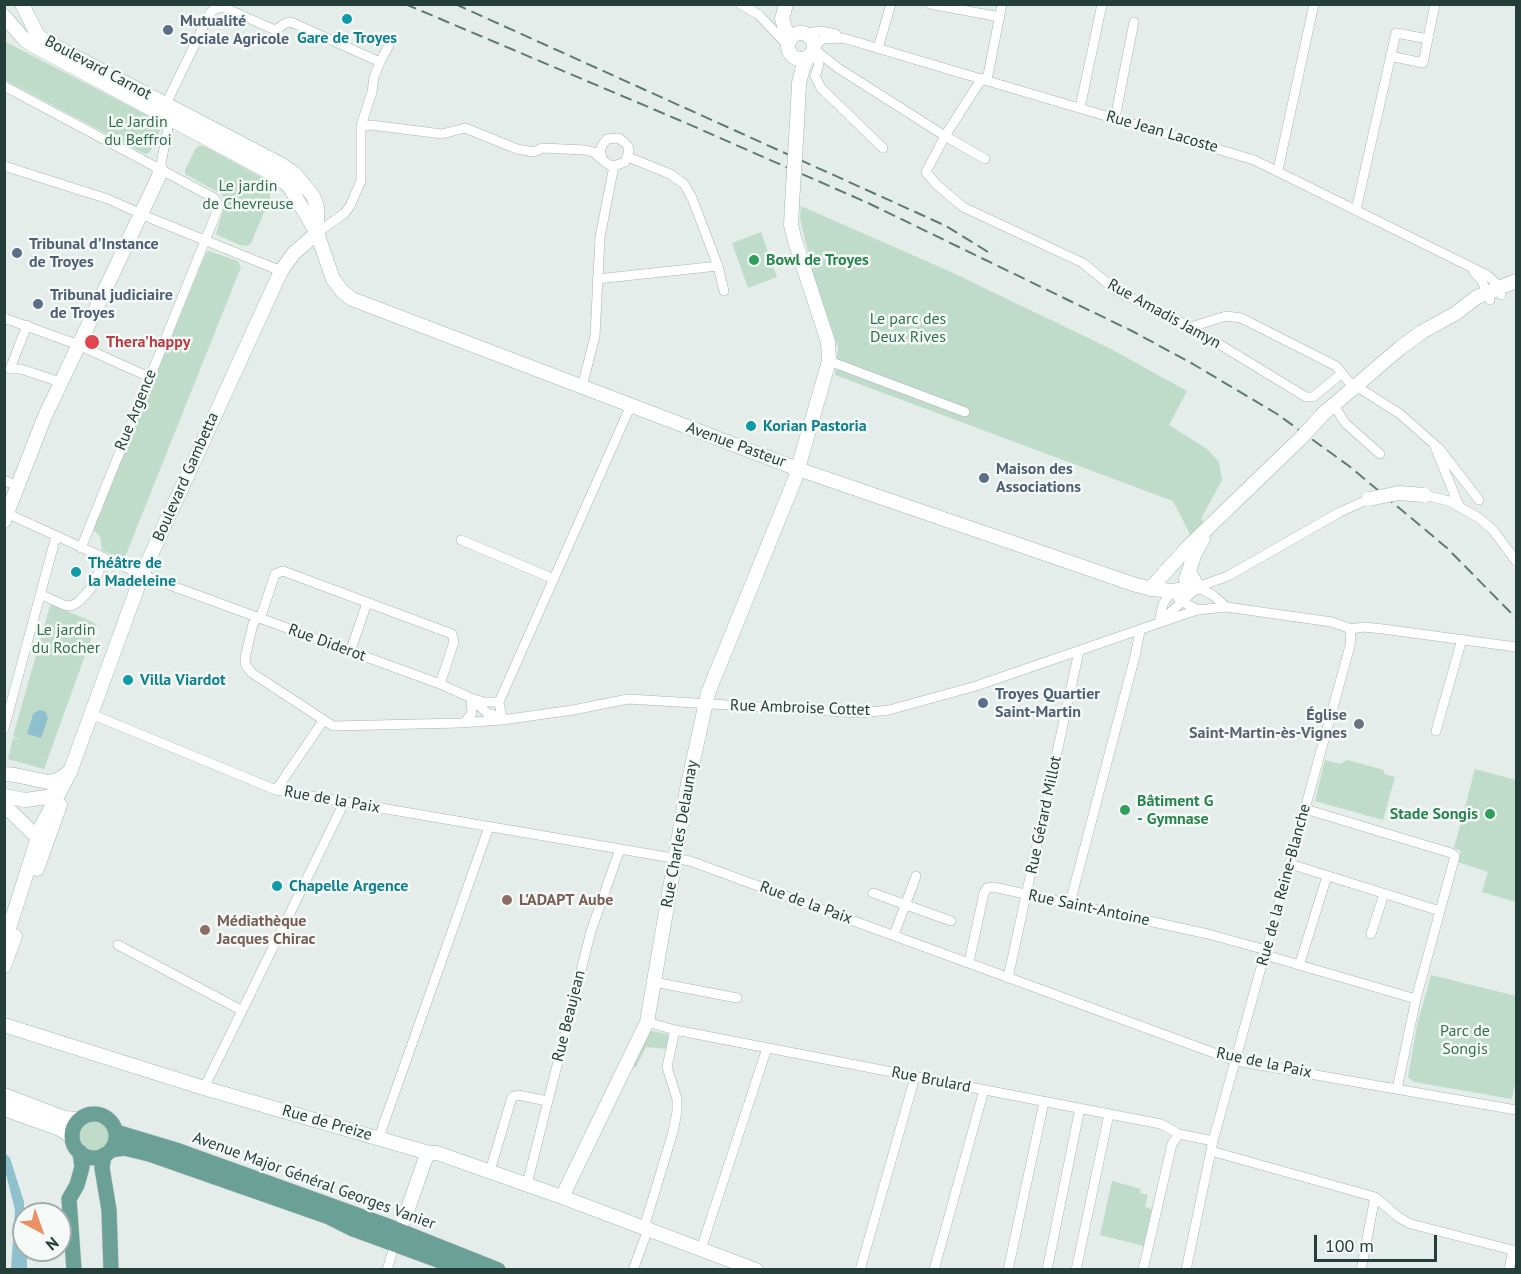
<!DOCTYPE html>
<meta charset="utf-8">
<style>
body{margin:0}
#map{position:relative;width:1521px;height:1274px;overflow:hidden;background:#e4edea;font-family:"PT Sans",sans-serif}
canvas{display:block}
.frame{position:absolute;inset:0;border:6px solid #243e39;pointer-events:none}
.north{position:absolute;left:12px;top:1202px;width:60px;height:60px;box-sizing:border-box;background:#f5f9f7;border:2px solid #a1aeab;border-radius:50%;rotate:139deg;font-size:16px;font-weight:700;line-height:24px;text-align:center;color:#243e39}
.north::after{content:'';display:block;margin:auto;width:21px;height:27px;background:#ea9065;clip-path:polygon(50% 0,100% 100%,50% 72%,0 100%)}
.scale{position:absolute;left:1314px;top:1235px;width:123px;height:27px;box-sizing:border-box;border:3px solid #243e39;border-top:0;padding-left:8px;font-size:18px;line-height:21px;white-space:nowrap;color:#243e39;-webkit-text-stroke:4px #f5f9f7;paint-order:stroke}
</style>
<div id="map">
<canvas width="1521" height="1274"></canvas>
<div class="frame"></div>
<div class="north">N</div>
<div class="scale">100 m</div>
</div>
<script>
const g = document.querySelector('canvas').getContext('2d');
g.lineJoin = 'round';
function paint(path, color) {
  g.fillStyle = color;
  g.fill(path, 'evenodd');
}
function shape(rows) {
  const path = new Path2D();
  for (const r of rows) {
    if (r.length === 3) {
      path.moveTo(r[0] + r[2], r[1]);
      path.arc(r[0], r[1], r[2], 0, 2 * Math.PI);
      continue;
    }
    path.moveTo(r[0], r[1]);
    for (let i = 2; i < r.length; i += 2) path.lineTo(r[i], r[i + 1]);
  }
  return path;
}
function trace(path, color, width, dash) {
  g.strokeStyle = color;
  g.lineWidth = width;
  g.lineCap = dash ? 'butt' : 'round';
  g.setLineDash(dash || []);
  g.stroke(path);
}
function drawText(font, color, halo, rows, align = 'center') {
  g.font = font + ' "PT Sans",sans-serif';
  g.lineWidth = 5;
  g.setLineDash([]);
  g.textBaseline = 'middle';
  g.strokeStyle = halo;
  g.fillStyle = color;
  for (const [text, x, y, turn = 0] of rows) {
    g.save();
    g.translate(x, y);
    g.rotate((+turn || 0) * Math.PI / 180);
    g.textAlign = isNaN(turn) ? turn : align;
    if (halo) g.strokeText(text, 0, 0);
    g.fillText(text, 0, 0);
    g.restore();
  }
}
paint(shape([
 [4,41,158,121,161,128,150,152,146,154,141,152,5,80],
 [200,145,204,146,263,178,270,187,270,198,251,243,247,246,239,245,216,234,226,200,221,194,185,174,185,170,196,148],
 [801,206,951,272,1109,348,1187,391,1169,425,1207,449,1219,462,1222,480,1201,519,1206,524,1192,538,1173,501,835,375,838,348,812,270,800,218],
 [761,232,777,277,748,288,732,243],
 [209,251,238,261,241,267,125,557,121,559,102,550,100,536,92,529,206,253],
 [52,605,93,622,96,625,44,769,8,759,13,738,21,740,13,736,50,606],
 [1325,760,1340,764,1347,760,1384,770,1384,774,1395,777,1383,820,1315,801],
 [1475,769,1516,780,1516,902,1482,892,1488,872,1458,862,1461,851,1454,848],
 [1431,975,1516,996,1516,1079,1512,1099,1414,1082,1408,1077,1417,1025],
 [650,1031,668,1034,667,1049,646,1047,636,1067,632,1067,646,1035],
 [94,1135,17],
 [1112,1181,1141,1189,1140,1193,1148,1195,1145,1207,1152,1209,1144,1246,1100,1235]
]), '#bedcc9');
paint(shape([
 [39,710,45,711,48,718,41,738,27,734,33,714],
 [4,1152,10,1158,24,1202,24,1250,27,1250,27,1269,11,1269,15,1210,5,1170]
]), '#8fc0ce');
const street = shape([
 [740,4,759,15,787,45],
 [930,4,1000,17],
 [806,33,821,31,836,34],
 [814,47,823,39,843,38,1254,160,1487,275,1497,284,1501,295],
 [878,48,891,4],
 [814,49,838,68,945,136,982,78],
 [811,55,818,60,819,64,815,76,821,88,883,148],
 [1390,56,1423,63,1435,4],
 [380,62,389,45],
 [987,80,1002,4],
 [4,86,214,198,219,206,81,548],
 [166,104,210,13,214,9,223,7,275,30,286,23,291,22,380,62,374,77,372,92,361,126,361,181,350,206,345,213,317,233],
 [1080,108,1102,4],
 [1115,118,1134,22],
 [361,126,371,125,442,134,465,128,517,149,534,152,542,148,585,150,593,152,609,165,614,166,625,162,629,151,628,146,619,138,607,139,603,144,600,150,602,158],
 [628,157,670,174,684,184,692,198,718,266,724,291],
 [985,159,945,136,926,172,936,184,963,207,1083,263,1117,291,1191,327,1306,397,1313,397,1342,373],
 [4,166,108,199,150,218,281,271],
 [160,169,168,128,167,117],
 [1278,170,1314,4],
 [1356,210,1396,33,1428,39],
 [1474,272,1482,281,1490,300],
 [597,279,718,266],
 [4,318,76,344,149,377],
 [27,325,10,369,21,369,60,382],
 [1191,327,1226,316,1241,318,1336,366,1348,381,1400,414,1434,444,1459,506],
 [829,361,965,412],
 [582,387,595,336,600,237,614,166],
 [1334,405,1345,423,1380,454],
 [1438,447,1479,500],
 [4,480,17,486],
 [1424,495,1449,501,1479,518,1493,530,1516,561],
 [4,512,142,575,440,684,471,698,487,713,502,717],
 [461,540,554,579],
 [1198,587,1214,596,1226,607],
 [42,595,64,605,71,606,77,603,87,593,95,582,104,558],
 [1161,621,1198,587,1228,576,1340,512,1369,499],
 [1159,623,1163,604,1172,591,1181,601,1198,610],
 [350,652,367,603],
 [440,684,454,642,452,634,283,571,275,574,262,613,253,624,245,658,246,666,252,673,333,726,460,723,502,720,573,710,628,699,861,713,889,710,976,686,1188,613,1198,610,1226,607,1332,622,1351,629,1364,627,1383,629,1516,647],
 [471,698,484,702,499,702],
 [91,714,276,790,690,861,1236,1061,1516,1110],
 [502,719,499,702,631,405],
 [465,722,472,713,471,698],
 [4,729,56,536],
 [1436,731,1462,639],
 [276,790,323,721],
 [1305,809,1451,853,1455,856,1416,999,1397,1089],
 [1290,864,1440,911],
 [873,893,951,921],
 [1070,903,1135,656,1140,631],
 [1371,934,1384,894],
 [894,935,916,876],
 [118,945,241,1010],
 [1265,955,1416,999],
 [969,962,984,893,987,888,993,887,1208,934,1266,950],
 [1300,963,1327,876],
 [1008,978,1079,651],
 [654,982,737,998],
 [647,1022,675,1030,1161,1124,1179,1134,1213,1141],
 [204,1088,344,803],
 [379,1137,489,827],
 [1211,1151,1375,1197,1398,1217,1411,1224,1516,1251],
 [490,1171,512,1097,518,1095,547,1101],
 [527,1184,591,931,620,849],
 [701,1249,767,1048],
 [387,1270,396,1240],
 [633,1270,646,1235,646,1221,673,1132,677,1112,677,1099,667,1067,675,1030],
 [860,1270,915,1077],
 [934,1270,984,1090],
 [1008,1270,1044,1102],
 [1047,1270,1080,1108],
 [1076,1270,1109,1114],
 [1143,1270,1172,1144,1179,1134],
 [1186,1270,1213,1141,1350,646,1351,629],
 [1361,1270,1375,1197],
 [1509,1270,1513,1250]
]);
const secondary = shape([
 [22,4,38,36,45,41,282,165,295,174,313,196,317,207,317,231],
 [786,4,782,19,789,40],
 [4,16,25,40,36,47,273,174,289,186,317,233,333,279,342,291,352,299,798,469,1136,585,1153,589,1172,591,1198,587,1189,572],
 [801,46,13],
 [797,123,799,83,803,67,808,57],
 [1323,414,1400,348,1422,332,1456,313,1477,297,1516,281],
 [4,521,45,416,159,176,160,169],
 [1186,579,1195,553,1203,539],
 [1150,589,1188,547,1302,437],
 [4,774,15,775,48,782,58,780,68,773],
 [4,796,25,800,47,797,60,791],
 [4,805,37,837],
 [37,869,60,805],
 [4,944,42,825,70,772,142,575,161,533,281,271,294,253,317,233],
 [4,966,15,936],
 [4,1025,204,1088,429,1153,437,1153,562,1197,756,1270],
 [4,1095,64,1118,79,1119],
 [4,1109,60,1129,72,1137],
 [562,1197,647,1022,688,784,708,693,795,479,829,361,828,342,795,241,791,225,792,204],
 [404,1220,425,1160,429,1153]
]);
const primary = shape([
 [94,1136,22],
 [116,1132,179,1151,385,1225,498,1270],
 [111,1150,124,1148,149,1154,329,1217,353,1229,465,1270],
 [104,1155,102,1168,109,1210,111,1270],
 [74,1270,69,1199,77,1185,82,1167,80,1152]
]);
trace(street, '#a7b5b1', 10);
trace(secondary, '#a3b8b2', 15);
trace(primary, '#c2c9c8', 16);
trace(street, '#fff', 9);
trace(secondary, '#fff', 14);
trace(primary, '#6ba096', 15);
trace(shape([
 [405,4,686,123,868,203,1132,331,1193,364,1277,414,1349,466,1447,548,1516,618],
 [455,4,922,215,946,226,993,255]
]), '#5f7974', 2, [12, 6]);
const secondaryBridge = shape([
 [792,204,797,123],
 [1302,437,1323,414],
 [1369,499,1399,493,1424,495]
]);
trace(secondaryBridge, '#a3b8b2', 15, []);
trace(secondaryBridge, '#fff', 14);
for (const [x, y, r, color] of [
 [347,19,6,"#0f9aa8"],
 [168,30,6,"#5c6f8a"],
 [17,253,6,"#5c6f8a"],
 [754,260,6,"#2e9e5b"],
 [38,304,6,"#5c6f8a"],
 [92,342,8,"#e0444e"],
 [751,426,6,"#0f9aa8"],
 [984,478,6,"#5c6f8a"],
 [76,572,6,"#0f9aa8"],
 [128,680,6,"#0f9aa8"],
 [983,703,6,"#5c6f8a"],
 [1359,724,6,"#6b7280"],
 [1125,810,6,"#2e9e5b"],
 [1490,814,6,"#2e9e5b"],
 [277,886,6,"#0f9aa8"],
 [507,900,6,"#8d6e63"],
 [205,930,6,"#8d6e63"]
]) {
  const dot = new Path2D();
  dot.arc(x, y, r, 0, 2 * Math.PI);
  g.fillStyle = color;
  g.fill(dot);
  trace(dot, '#f5f9f7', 2);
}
drawText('bold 16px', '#4e5e75', '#f5f9f7', [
 ["Mutualité",180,21],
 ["Sociale Agricole",180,39],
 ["Tribunal d'Instance",29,244],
 ["de Troyes",29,262],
 ["Tribunal judiciaire",50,295],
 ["de Troyes",50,313],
 ["Maison des",996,469],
 ["Associations",996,487],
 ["Troyes Quartier",995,694],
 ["Saint-Martin",995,712]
], 'left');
drawText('bold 16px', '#0d838f', '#f5f9f7', [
 ["Gare de Troyes",347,38,"center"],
 ["Korian Pastoria",763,426],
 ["Théâtre de",88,563],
 ["la Madeleine",88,581],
 ["Villa Viardot",140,680],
 ["Chapelle Argence",289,886]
], 'left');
drawText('16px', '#243e39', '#f5f9f7', [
 ["Boulevard Carnot",98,68,28],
 ["Rue Jean Lacoste",1162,132,16],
 ["Rue Amadis Jamyn",1164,314,29],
 ["Rue Argence",136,410,-68],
 ["Avenue Pasteur",736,445,20],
 ["Boulevard Gambetta",186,477,-66],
 ["Rue Diderot",327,643,20],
 ["Rue Ambroise Cottet",800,708,2],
 ["Rue de la Paix",332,800,10],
 ["Rue Gérard Millot",1044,815,-78],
 ["Rue Charles Delaunay",680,834,-80],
 ["Rue de la Reine-Blanche",1284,885,-75],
 ["Rue de la Paix",806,903,20],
 ["Rue Saint-Antoine",1089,908,12],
 ["Rue Beaujean",569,1016,-76],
 ["Rue de la Paix",1264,1063,12],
 ["Rue Brulard",931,1080,11],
 ["Rue de Preize",327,1123,16],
 ["Avenue Major Général Georges Vanier",314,1181,20]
]);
drawText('16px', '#31724f', '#f5f9f7', [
 ["Le Jardin",138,122],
 ["du Beffroi",138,140],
 ["Le jardin",248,186],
 ["de Chevreuse",248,204],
 ["Le parc des",908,319],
 ["Deux Rives",908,337],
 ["Le jardin",66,630],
 ["du Rocher",66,648],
 ["Parc de",1465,1031],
 ["Songis",1465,1049]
]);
drawText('bold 16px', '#27864d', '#f5f9f7', [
 ["Bowl de Troyes",766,260],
 ["Bâtiment G",1137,801],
 ["- Gymnase",1137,819],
 ["Stade Songis",1478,814,"right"]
], 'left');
drawText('bold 16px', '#be3a42', '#f5f9f7', [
 ["Thera'happy",106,342]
], 'left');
drawText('bold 16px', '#5b616d', '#f5f9f7', [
 ["Église",1347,715],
 ["Saint-Martin-ès-Vignes",1347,733]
], 'right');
drawText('bold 16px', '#785e54', '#f5f9f7', [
 ["L'ADAPT Aube",519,900],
 ["Médiathèque",217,921],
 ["Jacques Chirac",217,939]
], 'left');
</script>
